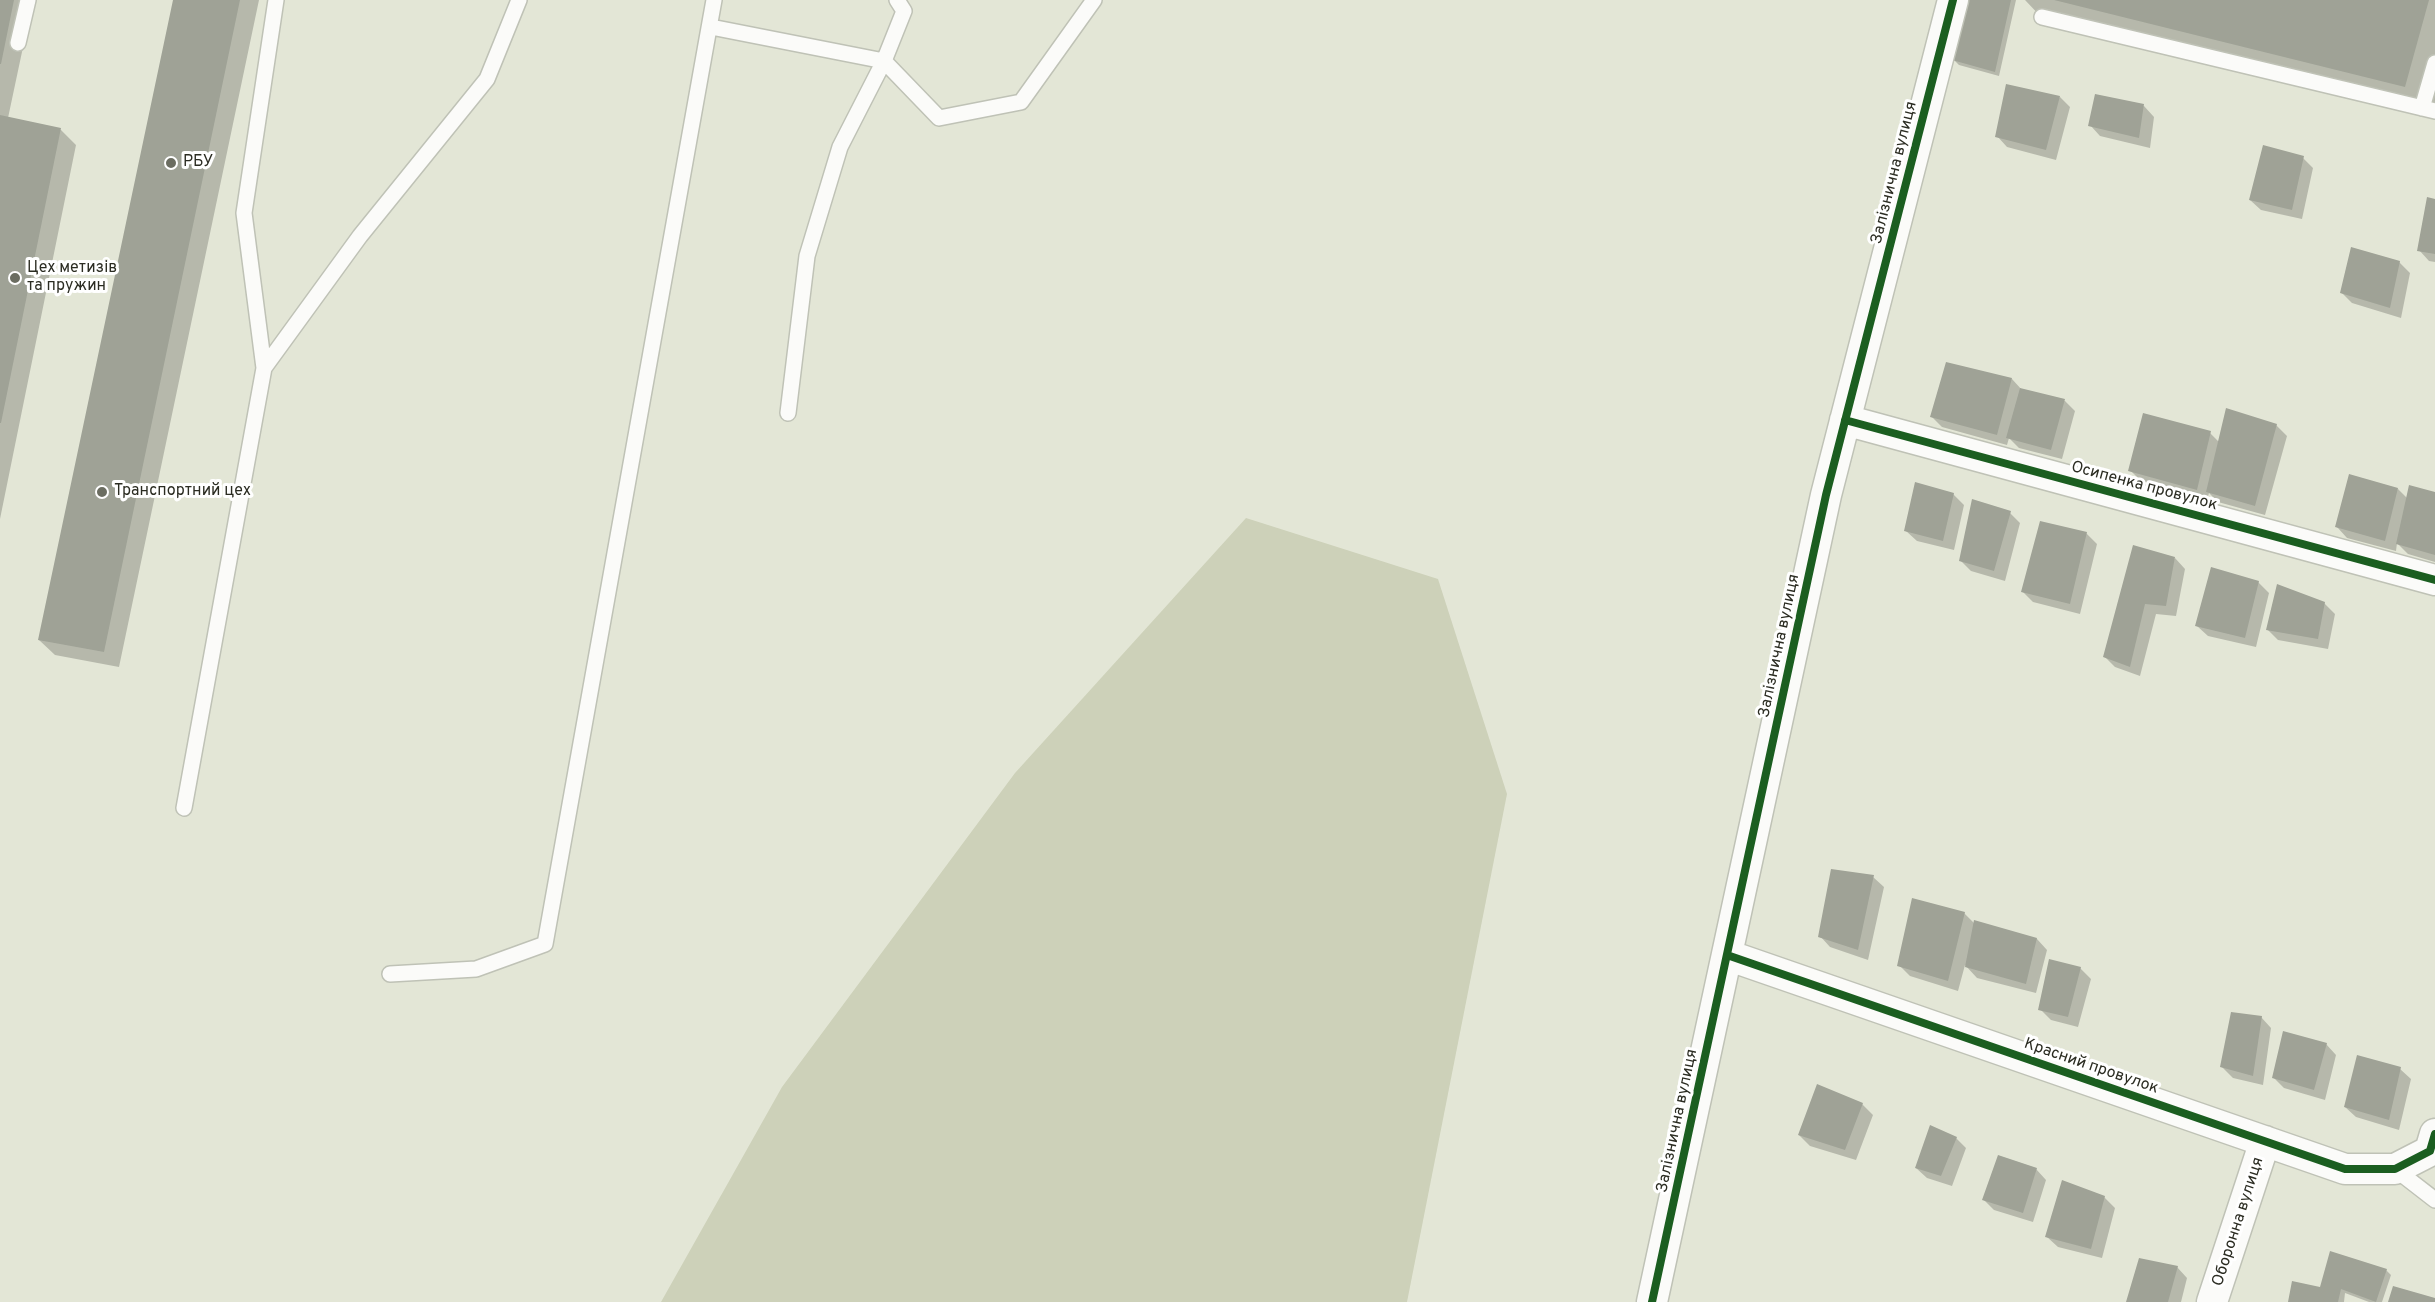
<!DOCTYPE html>
<meta charset="utf-8">
<style>
body{margin:0}
canvas{display:block;background:#e3e6d6}
</style>
<canvas width="2435" height="1302"></canvas>
<script>
const g = document.querySelector('canvas').getContext('2d');
g.lineJoin = 'round';
function paint(path, color) {
  g.fillStyle = color;
  g.fill(path, 'evenodd');
}
function shape(rows) {
  const path = new Path2D();
  for (const r of rows) {
    path.moveTo(r[0], r[1]);
    for (let i = 2; i < r.length; i += 2) path.lineTo(r[i], r[i + 1]);
  }
  return path;
}
function trace(path, color, width, dash) {
  g.strokeStyle = color;
  g.lineWidth = width;
  g.lineCap = dash ? 'butt' : 'round';
  g.setLineDash(dash || []);
  g.stroke(path);
}
function drawText(font, color, halo, rows, align = 'center') {
  g.font = font + ' Overpass,sans-serif';
  g.lineWidth = 6;
  g.setLineDash([]);
  g.textBaseline = 'middle';
  g.strokeStyle = halo;
  g.fillStyle = color;
  for (const [text, x, y, turn = 0] of rows) {
    g.save();
    g.translate(x, y);
    g.rotate((+turn || 0) * Math.PI / 180);
    g.textAlign = isNaN(turn) ? turn : align;
    if (halo) g.strokeText(text, 0, 0);
    g.fillText(text, 0, 0);
    g.restore();
  }
}
paint(shape([
 [1246,518,1438,579,1507,794,1407,1302,661,1302,782,1087,1015,773]
]), '#cdd1b9');
paint(shape([
 [0,0,33,0,8,118,61,130,76,145,0,519],
 [176,0,259,0,119,667,55,655,39,640],
 [1968,0,2016,0,1999,76,1959,65,1954,60],
 [2025,0,2435,0,2435,106,2043,19],
 [2060,97,2070,107,2056,160,2007,147,1997,136],
 [2144,106,2154,117,2150,148,2100,136,2090,125],
 [2303,158,2313,168,2302,219,2261,210,2250,200],
 [2435,201,2435,262,2429,261,2419,250],
 [2399,262,2410,273,2401,318,2352,303,2341,292],
 [2012,379,2022,390,2065,401,2075,411,2062,459,2019,448,2009,438,2007,445,1942,427,1931,416],
 [2276,425,2287,436,2265,515,2218,502,2209,493,2207,500,2141,481,2130,470,2210,433,2219,442],
 [2398,489,2408,499,2435,494,2435,562,2408,554,2397,543,2396,551,2347,538,2337,527],
 [1953,494,1964,505,1954,550,1917,541,1906,531],
 [2010,513,2020,523,2005,581,1971,571,1960,560],
 [2086,533,2097,544,2080,614,2033,602,2023,592],
 [2175,558,2185,569,2176,616,2156,614,2140,676,2115,667,2104,656],
 [2258,582,2269,593,2256,647,2208,636,2197,626],
 [2324,603,2335,614,2328,649,2278,640,2267,629],
 [1873,877,1884,887,1868,960,1830,947,1820,936],
 [1964,913,1975,924,2037,939,2047,950,2036,993,1977,978,1965,965,1958,991,1910,976,1899,965],
 [2080,968,2091,979,2078,1027,2051,1020,2040,1009],
 [2261,1017,2271,1028,2263,1085,2233,1078,2222,1067],
 [2326,1044,2336,1055,2325,1100,2284,1088,2274,1078],
 [2400,1069,2411,1079,2399,1130,2356,1117,2345,1107],
 [1862,1104,1873,1115,1856,1160,1810,1146,1799,1135],
 [1956,1138,1966,1148,1952,1186,1927,1178,1916,1168],
 [2036,1169,2046,1180,2033,1222,1994,1210,1984,1200],
 [2104,1197,2115,1208,2102,1258,2058,1247,2047,1237],
 [2177,1267,2187,1278,2181,1302,2127,1302],
 [2386,1270,2391,1275,2382,1302,2369,1302,2345,1293,2344,1302,2289,1302,2321,1289]
]), '#0003');
paint(shape([
 [0,0,14,0,1,64,0,64],
 [173,0,240,0,104,652,38,640],
 [1966,0,2011,0,1995,72,1952,60],
 [2054,0,2429,0,2405,87],
 [2006,84,2060,96,2046,150,1995,137],
 [2095,94,2144,104,2139,138,2088,126],
 [0,115,61,128,1,423,0,423],
 [2263,145,2304,156,2292,210,2249,200],
 [2427,197,2435,199,2435,254,2417,251],
 [2351,247,2400,261,2390,308,2340,293],
 [1946,362,2012,378,1997,435,1930,417],
 [2020,388,2065,399,2051,450,2006,438],
 [2226,408,2277,424,2255,506,2206,492],
 [2143,413,2211,431,2197,490,2128,471],
 [2349,474,2398,488,2385,541,2335,527],
 [1915,482,1954,493,1943,541,1904,531],
 [2409,485,2435,492,2435,555,2396,544],
 [1972,499,2011,511,1994,571,1959,561],
 [2040,521,2087,532,2070,604,2021,592],
 [2133,545,2175,557,2166,606,2145,604,2130,667,2103,657],
 [2211,567,2259,581,2245,638,2195,626],
 [2277,584,2325,602,2318,639,2266,630],
 [1831,869,1874,875,1858,950,1818,937],
 [1912,898,1965,912,1948,981,1897,966],
 [1974,920,2037,938,2026,984,1965,967],
 [2049,959,2081,967,2068,1017,2038,1010],
 [2231,1012,2262,1016,2253,1076,2220,1067],
 [2283,1031,2327,1043,2314,1090,2272,1078],
 [2357,1055,2401,1067,2389,1120,2344,1107],
 [1817,1084,1863,1103,1845,1150,1798,1135],
 [1930,1125,1957,1137,1941,1176,1915,1168],
 [1998,1155,2037,1168,2023,1213,1982,1200],
 [2062,1180,2105,1196,2091,1249,2045,1237],
 [2330,1251,2387,1269,2376,1302,2341,1289,2338,1302,2288,1302,2292,1281,2320,1287],
 [2139,1258,2178,1266,2168,1302,2126,1302],
 [2393,1286,2435,1298,2435,1302,2388,1302]
]), '#9fa296');
const lane = shape([
 [2042,17,2435,111],
 [711,27,884,61,939,118,1021,102,1094,0],
 [18,43,28,0],
 [2422,108,2435,63],
 [264,368,244,213,276,0],
 [788,413,807,256,840,147,884,61,904,11,897,0],
 [184,808,264,368,360,236,487,79,519,0],
 [390,974,476,969,545,944,714,0],
 [2395,1169,2435,1200]
]);
const street = shape([
 [1845,420,2435,580],
 [1727,955,2345,1169,2395,1169,2430,1151,2435,1134],
 [1652,1302,1826,495,1953,0],
 [2212,1302,2265,1141]
]);
trace(lane, '#bfc2b6', 18);
trace(street, '#bfc2b6', 33);
trace(lane, '#fbfbf9', 15);
trace(street, '#fbfbf9', 30);
trace(shape([
 [1845,420,2435,580],
 [1727,955,2345,1169,2395,1169,2430,1151,2435,1134],
 [1652,1302,1826,495,1953,0]
]), '#1b5e20', 8);
for (const [x, y, r, color] of [
 [171,163,6,"#6b6d61"],
 [15,278,6,"#6b6d61"],
 [102,492,6,"#6b6d61"]
]) {
  const dot = new Path2D();
  dot.arc(x, y, r, 0, 2 * Math.PI);
  g.fillStyle = color;
  g.fill(dot);
  trace(dot, '#fff', 2);
}
drawText('16px', '#2b2c22', '#fff', [
 ["РБУ",183,163],
 ["Цех метизів",27,269],
 ["та пружин",27,287],
 ["Транспортний цех",114,492]
], 'left');
drawText('16px', '#2b2c22', '#fff', [
 ["Залізнична вулиця",1895,173,-76],
 ["Осипенка провулок",2144,487,15],
 ["Залізнична вулиця",1780,646,-78],
 ["Красний провулок",2091,1067,19],
 ["Залізнична вулиця",1678,1121,-78],
 ["Оборонна вулиця",2239,1222,-72]
]);
</script>
